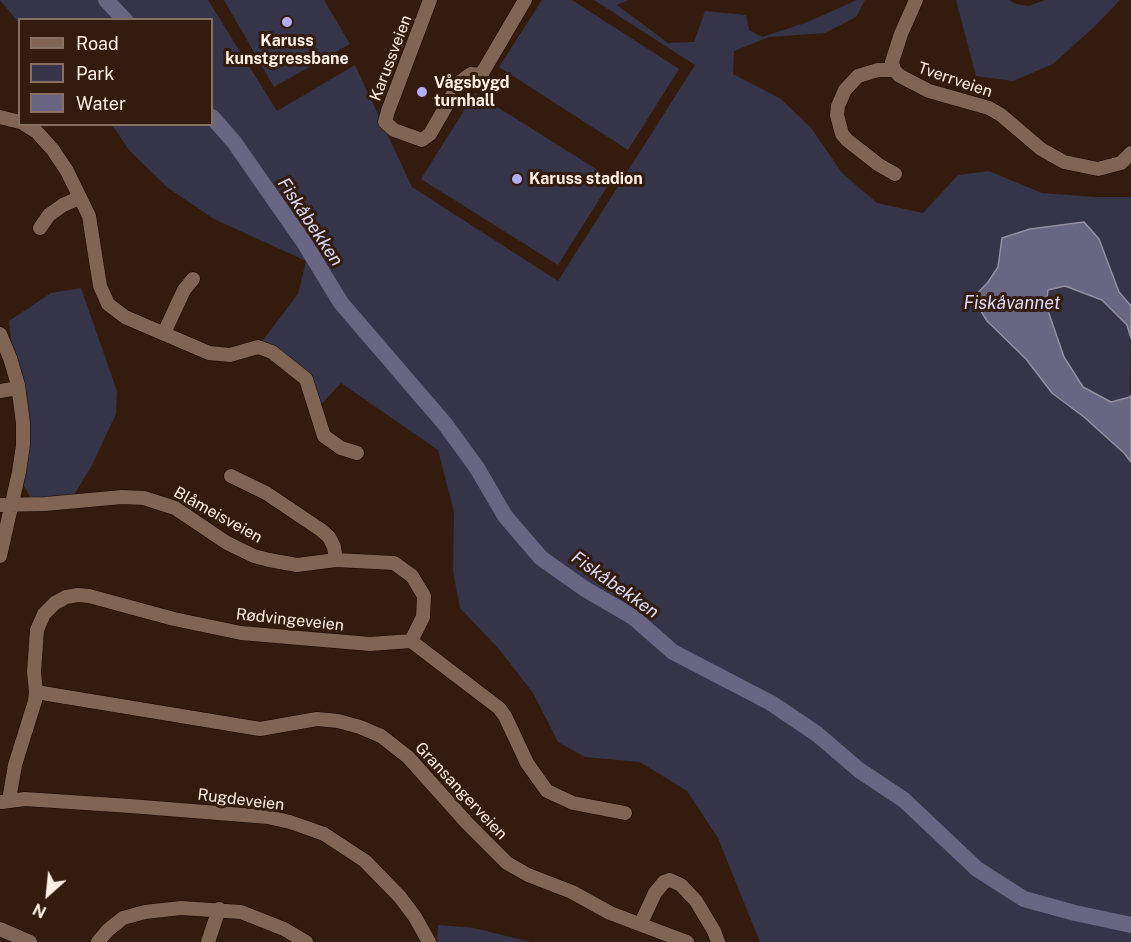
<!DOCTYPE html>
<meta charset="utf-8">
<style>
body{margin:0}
#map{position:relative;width:1131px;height:942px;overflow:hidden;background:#331c0e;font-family:"Public Sans",sans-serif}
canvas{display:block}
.legend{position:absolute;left:18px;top:18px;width:195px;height:108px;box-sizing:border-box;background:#331c0e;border:2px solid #857064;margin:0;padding:8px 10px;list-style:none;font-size:18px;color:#ffefe6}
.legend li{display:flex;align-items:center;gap:12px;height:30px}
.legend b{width:30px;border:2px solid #857064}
.north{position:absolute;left:18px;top:864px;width:60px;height:60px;-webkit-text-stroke:4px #331c0e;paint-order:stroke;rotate:207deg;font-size:16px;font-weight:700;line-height:24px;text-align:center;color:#ffefe6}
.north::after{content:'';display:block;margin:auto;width:21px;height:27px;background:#ffefe6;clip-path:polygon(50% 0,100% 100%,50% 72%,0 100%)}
</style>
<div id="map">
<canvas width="1131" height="942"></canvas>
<ul class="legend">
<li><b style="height:8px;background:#806555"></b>Road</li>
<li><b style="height:16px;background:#353449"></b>Park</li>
<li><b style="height:16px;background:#686682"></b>Water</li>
</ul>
<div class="north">N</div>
</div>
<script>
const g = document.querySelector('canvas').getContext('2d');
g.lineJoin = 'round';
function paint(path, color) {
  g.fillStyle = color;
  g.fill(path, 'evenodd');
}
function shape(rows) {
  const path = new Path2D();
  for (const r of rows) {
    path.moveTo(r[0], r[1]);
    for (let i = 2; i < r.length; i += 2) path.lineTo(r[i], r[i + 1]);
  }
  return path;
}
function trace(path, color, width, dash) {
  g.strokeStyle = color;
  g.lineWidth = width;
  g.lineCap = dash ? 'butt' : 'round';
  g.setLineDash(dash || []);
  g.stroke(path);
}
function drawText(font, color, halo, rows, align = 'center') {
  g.font = font + ' "Public Sans",sans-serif';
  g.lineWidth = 6;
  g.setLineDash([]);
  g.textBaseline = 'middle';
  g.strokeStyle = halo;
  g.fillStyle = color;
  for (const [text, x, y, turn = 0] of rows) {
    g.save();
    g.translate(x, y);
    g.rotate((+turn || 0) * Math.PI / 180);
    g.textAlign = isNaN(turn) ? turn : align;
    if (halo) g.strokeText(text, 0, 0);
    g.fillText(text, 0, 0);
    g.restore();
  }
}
paint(shape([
 [0,0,208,0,277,111,355,65,412,187,558,281,695,65,594,0,628,0,617,5,668,43,694,42,705,11,746,15,749,30,762,37,805,23,857,0,865,0,856,17,825,33,769,37,734,51,733,74,781,99,812,129,842,173,877,203,923,213,958,175,989,171,1042,193,1096,197,1131,197,1131,306,1119,292,1099,239,1003,238,998,267,988,282,973,298,987,321,1026,359,1052,393,1084,417,1124,453,1131,462,1131,942,760,942,718,838,687,791,640,762,585,757,558,742,533,693,499,649,460,608,453,571,454,512,438,450,341,383,318,408,306,384,257,348,298,294,306,261,214,219,168,188,129,150,112,125,212,124,212,20,20,20,19,23],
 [224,0,324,0,350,44,274,87],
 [542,0,572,0,679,69,628,150,499,67],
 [956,0,1009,0,1016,4,1029,6,1045,0,1120,0,1094,27,1053,64,1013,81,976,76],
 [475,93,612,179,558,265,421,179],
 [1065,286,1102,300,1127,325,1131,338,1130,397,1111,403,1083,387,1064,357,1046,305,1048,290],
 [81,288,117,391,116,414,92,465,71,500,32,500,23,484,21,430,9,321,51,293],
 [438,925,474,928,530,942,437,942]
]), '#353449');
const water = shape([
 [1084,222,1099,239,1119,292,1131,306,1131,338,1127,325,1102,300,1065,286,1048,290,1046,305,1064,357,1083,387,1111,402,1130,397,1131,395,1131,462,1124,453,1084,417,1052,393,1026,359,987,321,973,298,988,282,998,267,1002,238,1030,229,1084,222]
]);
paint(water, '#686682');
trace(water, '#958fa0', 1.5);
trace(shape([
 [106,0,125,20],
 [212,117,234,142,305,244,341,303,445,424,477,468,505,516,541,558,585,589,633,617,673,652,771,703,817,734,859,770,904,800,977,869,1024,899,1075,913,1131,925]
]), '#686682', 16);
const minor = shape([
 [430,0,388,111,385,122,394,130,422,140,430,134,460,82,471,74,481,75,525,0],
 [916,0,901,34,892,62,894,70,900,76,929,91,989,108,1001,115,1041,149,1064,162,1098,169,1121,163,1131,153],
 [894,70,878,70,858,76,845,90,838,106,837,115,842,134,847,140,879,165,895,174],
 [0,117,20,122],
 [24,124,37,132,53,150,67,171,89,216,100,286,108,304,125,317,209,353,230,355,258,347,272,352,306,379,324,436,341,448,357,453],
 [40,228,49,215,63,205,79,198],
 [164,333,184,290,193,279],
 [0,334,10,358,18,385,23,423,23,445,19,472,0,556],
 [0,391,12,389,18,385],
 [231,476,266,493,321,530,329,537,334,547,336,560],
 [0,505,45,504,122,497,144,498,175,508,227,543,254,556,269,560,297,565,336,560,394,563,412,576,424,596,423,617,411,641],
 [36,692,260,729,317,719,338,721,360,727,381,736,408,757,467,823,507,863,528,875,572,892,610,913,687,942],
 [9,800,15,765,35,701,36,692,34,672,37,630,44,614,55,603,66,597,78,595,89,596,174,619,241,633,370,644,411,641,499,708,505,716,527,763,547,791,573,803,625,813],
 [2,802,25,799,130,806,268,817,290,822,324,834,365,861,400,897,415,917,429,942],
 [641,923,655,893,664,882,670,880,681,885,696,901,714,931,718,942],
 [0,929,30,942],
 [98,942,108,930,123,918,145,912,181,908,241,912,284,929,306,942],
 [208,942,219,909]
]);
trace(minor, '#190600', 15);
trace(minor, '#806555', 14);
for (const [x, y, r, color] of [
 [287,22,6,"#b3adf9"],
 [422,92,6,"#b3adf9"],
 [517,179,6,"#b3adf9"]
]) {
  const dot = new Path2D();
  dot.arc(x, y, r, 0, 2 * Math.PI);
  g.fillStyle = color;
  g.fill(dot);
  trace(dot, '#331c0e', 2);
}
drawText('bold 16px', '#ffefe6', '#331c0e', [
 ["Karuss",287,41,"center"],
 ["kunstgressbane",287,59,"center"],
 ["Vågsbygd",434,83],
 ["turnhall",434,101],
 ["Karuss stadion",529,179]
], 'left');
drawText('16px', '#ffefe6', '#331c0e', [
 ["Karussveien",391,58,-69],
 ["Tverrveien",955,80,19],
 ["Blåmeisveien",218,515,29],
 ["Rødvingeveien",290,620,6],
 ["Gransangerveien",461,791,47],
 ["Rugdeveien",241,800,7]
]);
drawText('italic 18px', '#dcdbfb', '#331c0e', [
 ["Fiskåbekken",310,222,56],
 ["Fiskåvannet",1012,303],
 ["Fiskåbekken",615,585,35]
]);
</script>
